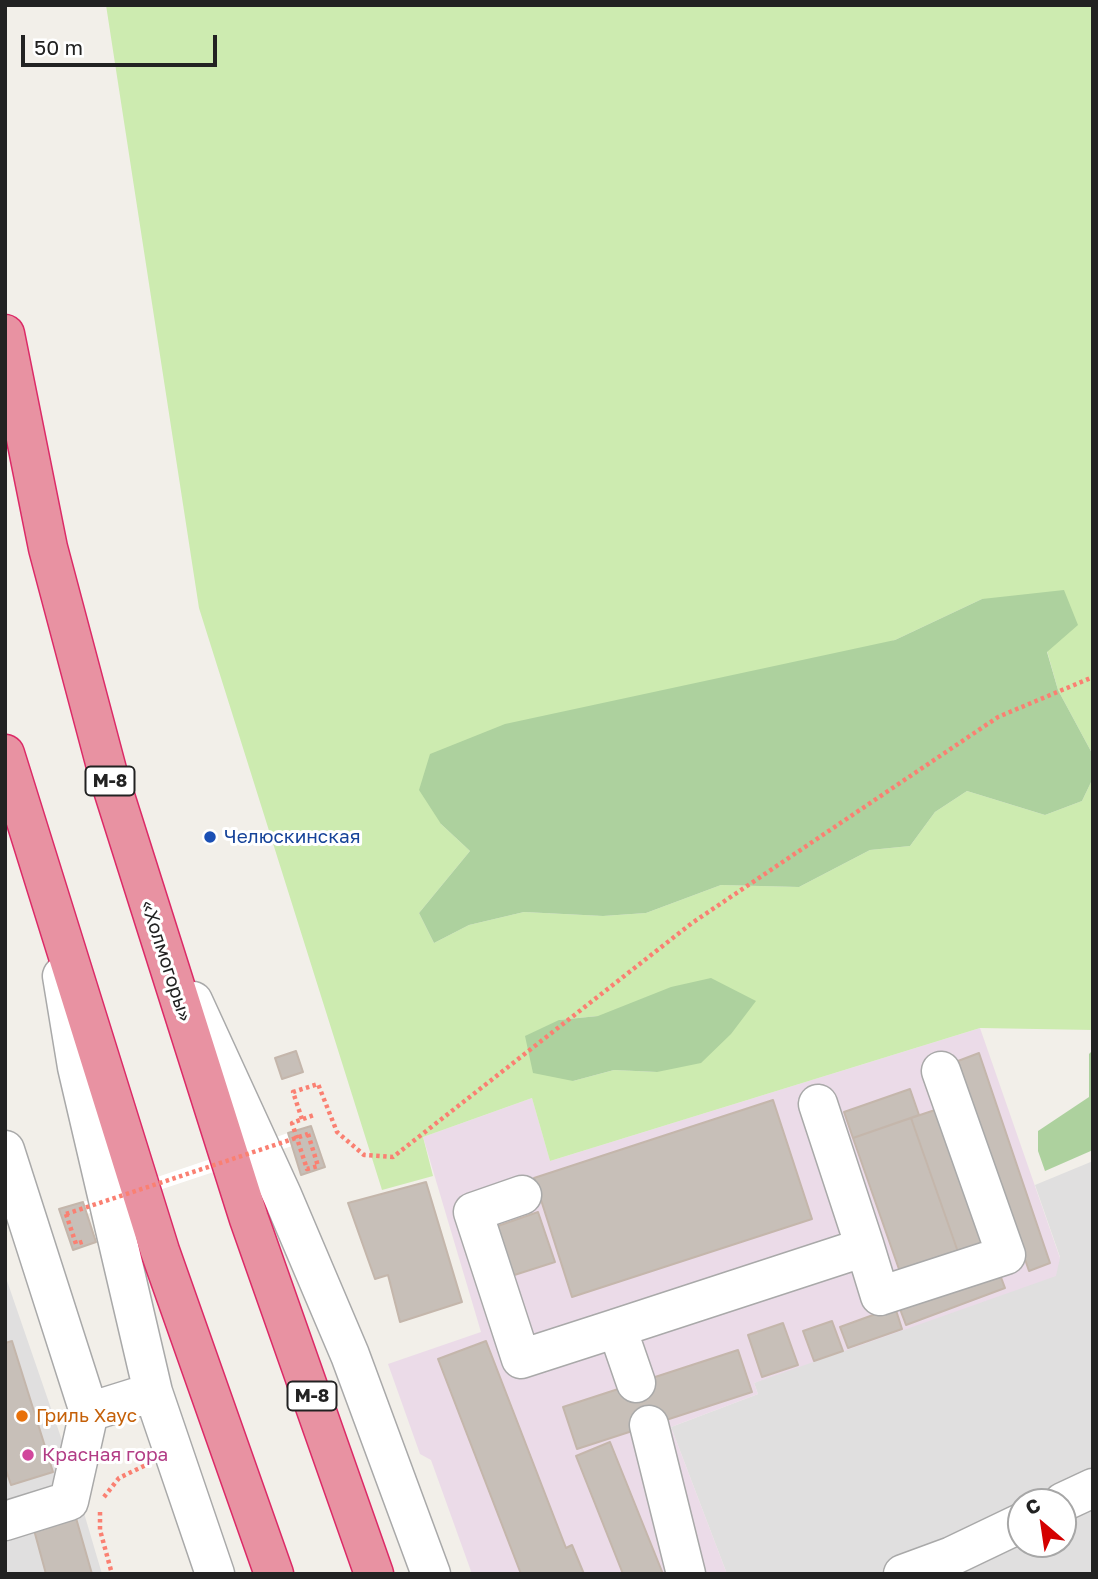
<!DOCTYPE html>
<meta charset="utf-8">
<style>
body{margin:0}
#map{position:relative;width:1098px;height:1579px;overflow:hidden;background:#f2efe9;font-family:"Golos Text",sans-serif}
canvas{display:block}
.frame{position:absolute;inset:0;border:7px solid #222;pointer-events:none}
.north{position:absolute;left:1007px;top:1488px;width:70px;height:70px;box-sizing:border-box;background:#fff;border:2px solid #a7a7a7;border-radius:50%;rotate:331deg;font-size:19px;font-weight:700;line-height:28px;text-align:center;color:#222}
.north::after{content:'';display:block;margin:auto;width:24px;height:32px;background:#d40000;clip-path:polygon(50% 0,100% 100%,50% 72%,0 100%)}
.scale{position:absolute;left:21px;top:35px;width:196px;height:32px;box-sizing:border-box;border:4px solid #222;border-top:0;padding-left:9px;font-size:21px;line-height:24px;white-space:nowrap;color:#222;-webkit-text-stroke:5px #fff;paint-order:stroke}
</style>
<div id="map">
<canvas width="1098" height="1579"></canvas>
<div class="frame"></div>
<div class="north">С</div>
<div class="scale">50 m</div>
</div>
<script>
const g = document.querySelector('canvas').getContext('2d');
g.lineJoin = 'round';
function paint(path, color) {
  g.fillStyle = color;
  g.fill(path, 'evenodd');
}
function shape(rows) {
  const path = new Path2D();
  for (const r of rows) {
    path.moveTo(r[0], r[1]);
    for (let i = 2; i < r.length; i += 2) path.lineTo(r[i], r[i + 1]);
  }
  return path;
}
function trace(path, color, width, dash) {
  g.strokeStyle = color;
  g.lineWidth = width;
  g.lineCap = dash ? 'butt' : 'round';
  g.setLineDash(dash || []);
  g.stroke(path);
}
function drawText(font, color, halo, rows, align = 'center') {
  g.font = font + ' "Golos Text",sans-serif';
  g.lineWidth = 6;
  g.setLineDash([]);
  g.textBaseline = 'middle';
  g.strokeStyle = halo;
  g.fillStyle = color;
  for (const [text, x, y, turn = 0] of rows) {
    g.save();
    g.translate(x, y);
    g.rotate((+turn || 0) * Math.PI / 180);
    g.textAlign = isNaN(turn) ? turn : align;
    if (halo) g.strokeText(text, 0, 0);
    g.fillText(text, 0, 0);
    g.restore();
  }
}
paint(shape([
 [1093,1161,1093,1574,727,1574,671,1427,758,1394,754,1383,1060,1257,1035,1185],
 [1021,1502,1063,1502,1063,1544,1021,1544],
 [5,1275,66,1452,102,1574,5,1574]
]), '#e0dfdf');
paint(shape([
 [980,1028,1060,1258,1056,1276,754,1383,758,1394,671,1427,727,1574,472,1574,431,1460,420,1454,388,1364,481,1332,423,1137,532,1098,550,1161]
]), '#ebdbe8');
paint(shape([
 [106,5,1093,5,1093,755,1058,690,1047,651,982,599,895,640,441,824,470,851,419,913,434,943,469,925,524,912,603,916,646,913,721,885,799,887,870,850,910,846,935,812,967,791,1045,815,1082,801,1093,778,1093,1030,980,1028,550,1161,532,1098,423,1137,433,1176,382,1190,199,608],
 [598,1016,657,1072,614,1070,573,1081,559,1020]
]), '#cdebb0');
paint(shape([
 [1064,590,1078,625,1047,652,1058,690,1093,755,1093,778,1082,801,1045,815,967,791,935,812,910,846,870,850,799,887,721,885,646,913,603,916,524,912,469,925,434,943,419,913,470,851,441,824,419,790,430,754,505,724,895,640,982,599],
 [711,978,756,1001,731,1034,701,1063,657,1072,614,1070,573,1081,533,1073,525,1036,559,1020,598,1016,671,987],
 [1093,1050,1093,1150,1045,1171,1038,1151,1038,1131,1089,1097,1089,1054]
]), '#add19e');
paint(shape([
 [288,1133,292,1146,87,1214,83,1202]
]), '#fff');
const building = shape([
 [296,1051,303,1072,282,1079,275,1058,296,1051],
 [979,1053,1050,1263,1029,1271,958,1061,979,1053],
 [910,1089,919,1115,853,1138,844,1112,910,1089],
 [773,1100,812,1219,572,1297,534,1178,773,1100],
 [941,1108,988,1242,958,1252,911,1118,941,1108],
 [911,1118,958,1252,900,1272,853,1138,911,1118],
 [311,1126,325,1167,301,1175,288,1133,311,1126],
 [426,1182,462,1302,400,1322,388,1275,375,1279,348,1203,426,1182],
 [83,1202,96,1242,73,1250,59,1209,83,1202],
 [538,1212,555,1262,505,1278,489,1229,538,1212],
 [999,1272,1005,1288,906,1325,900,1309,999,1272],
 [895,1307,902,1329,848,1348,840,1327,895,1307],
 [832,1321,843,1351,814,1361,803,1331,832,1321],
 [783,1323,798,1365,762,1377,748,1335,783,1323],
 [12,1341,53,1472,11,1485,5,1467,5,1343,12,1341],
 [486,1341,566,1548,572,1545,584,1574,521,1574,438,1359,486,1341],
 [738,1350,752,1392,577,1449,563,1407,738,1350],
 [610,1442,663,1574,623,1574,576,1456,610,1442],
 [76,1518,92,1574,46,1574,34,1530,76,1518]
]);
paint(building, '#c7bfb8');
trace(building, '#c4b6ab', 2);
const minor = shape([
 [62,976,77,1067,153,1392,215,1574],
 [193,1001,282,1195,350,1355,431,1574],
 [5,1150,89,1412,153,1392],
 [522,1195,473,1212,521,1359,617,1328],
 [865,1247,880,1296,1006,1255,941,1071],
 [636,1383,617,1328,865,1247,818,1104],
 [649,1425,686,1574],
 [1063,1502,1093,1488],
 [5,1521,69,1501,89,1412],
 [903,1574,952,1556,1021,1523]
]);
const highway = shape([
 [5,334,48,548,108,774,249,1219,374,1574],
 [5,754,160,1251,274,1574]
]);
trace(minor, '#a9a9a9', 41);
trace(highway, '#dc2a67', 41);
trace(shape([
 [302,1119,293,1092,318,1084,337,1132,364,1155,393,1157,692,923,998,717,1093,677],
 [308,1134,318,1166,307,1169,292,1123,314,1115],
 [66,1214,76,1244,85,1241],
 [104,1497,119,1478,146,1465],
 [100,1512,100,1530,112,1574]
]), '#fa8072', 4.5, [3.5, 3.5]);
trace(minor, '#fff', 38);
trace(highway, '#e892a2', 38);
trace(shape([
 [66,1214,308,1134]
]), '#fa8072', 4.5, [3.5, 3.5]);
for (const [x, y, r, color] of [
 [210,837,7,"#1a4fb4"],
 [22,1416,7,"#e8710a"],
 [28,1455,7,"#d1479c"]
]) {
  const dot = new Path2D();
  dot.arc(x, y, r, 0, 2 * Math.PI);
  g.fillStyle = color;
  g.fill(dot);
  trace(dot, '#fff', 2.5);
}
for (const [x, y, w] of [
 [110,781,49],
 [312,1396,49]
]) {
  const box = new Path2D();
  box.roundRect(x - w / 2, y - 14.5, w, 29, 5);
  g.fillStyle = '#fff';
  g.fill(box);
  trace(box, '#222', 2);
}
drawText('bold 18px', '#222', null, [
 ["М-8",110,781],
 ["М-8",312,1396]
]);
drawText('19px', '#164399', '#fff', [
 ["Челюскинская",224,837]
], 'left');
drawText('19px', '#222', '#fff', [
 ["«Холмогоры»",166,961,72]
]);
drawText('19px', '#c56008', '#fff', [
 ["Гриль Хаус",36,1416]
], 'left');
drawText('19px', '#b23c85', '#fff', [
 ["Красная гора",42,1455]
], 'left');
</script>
